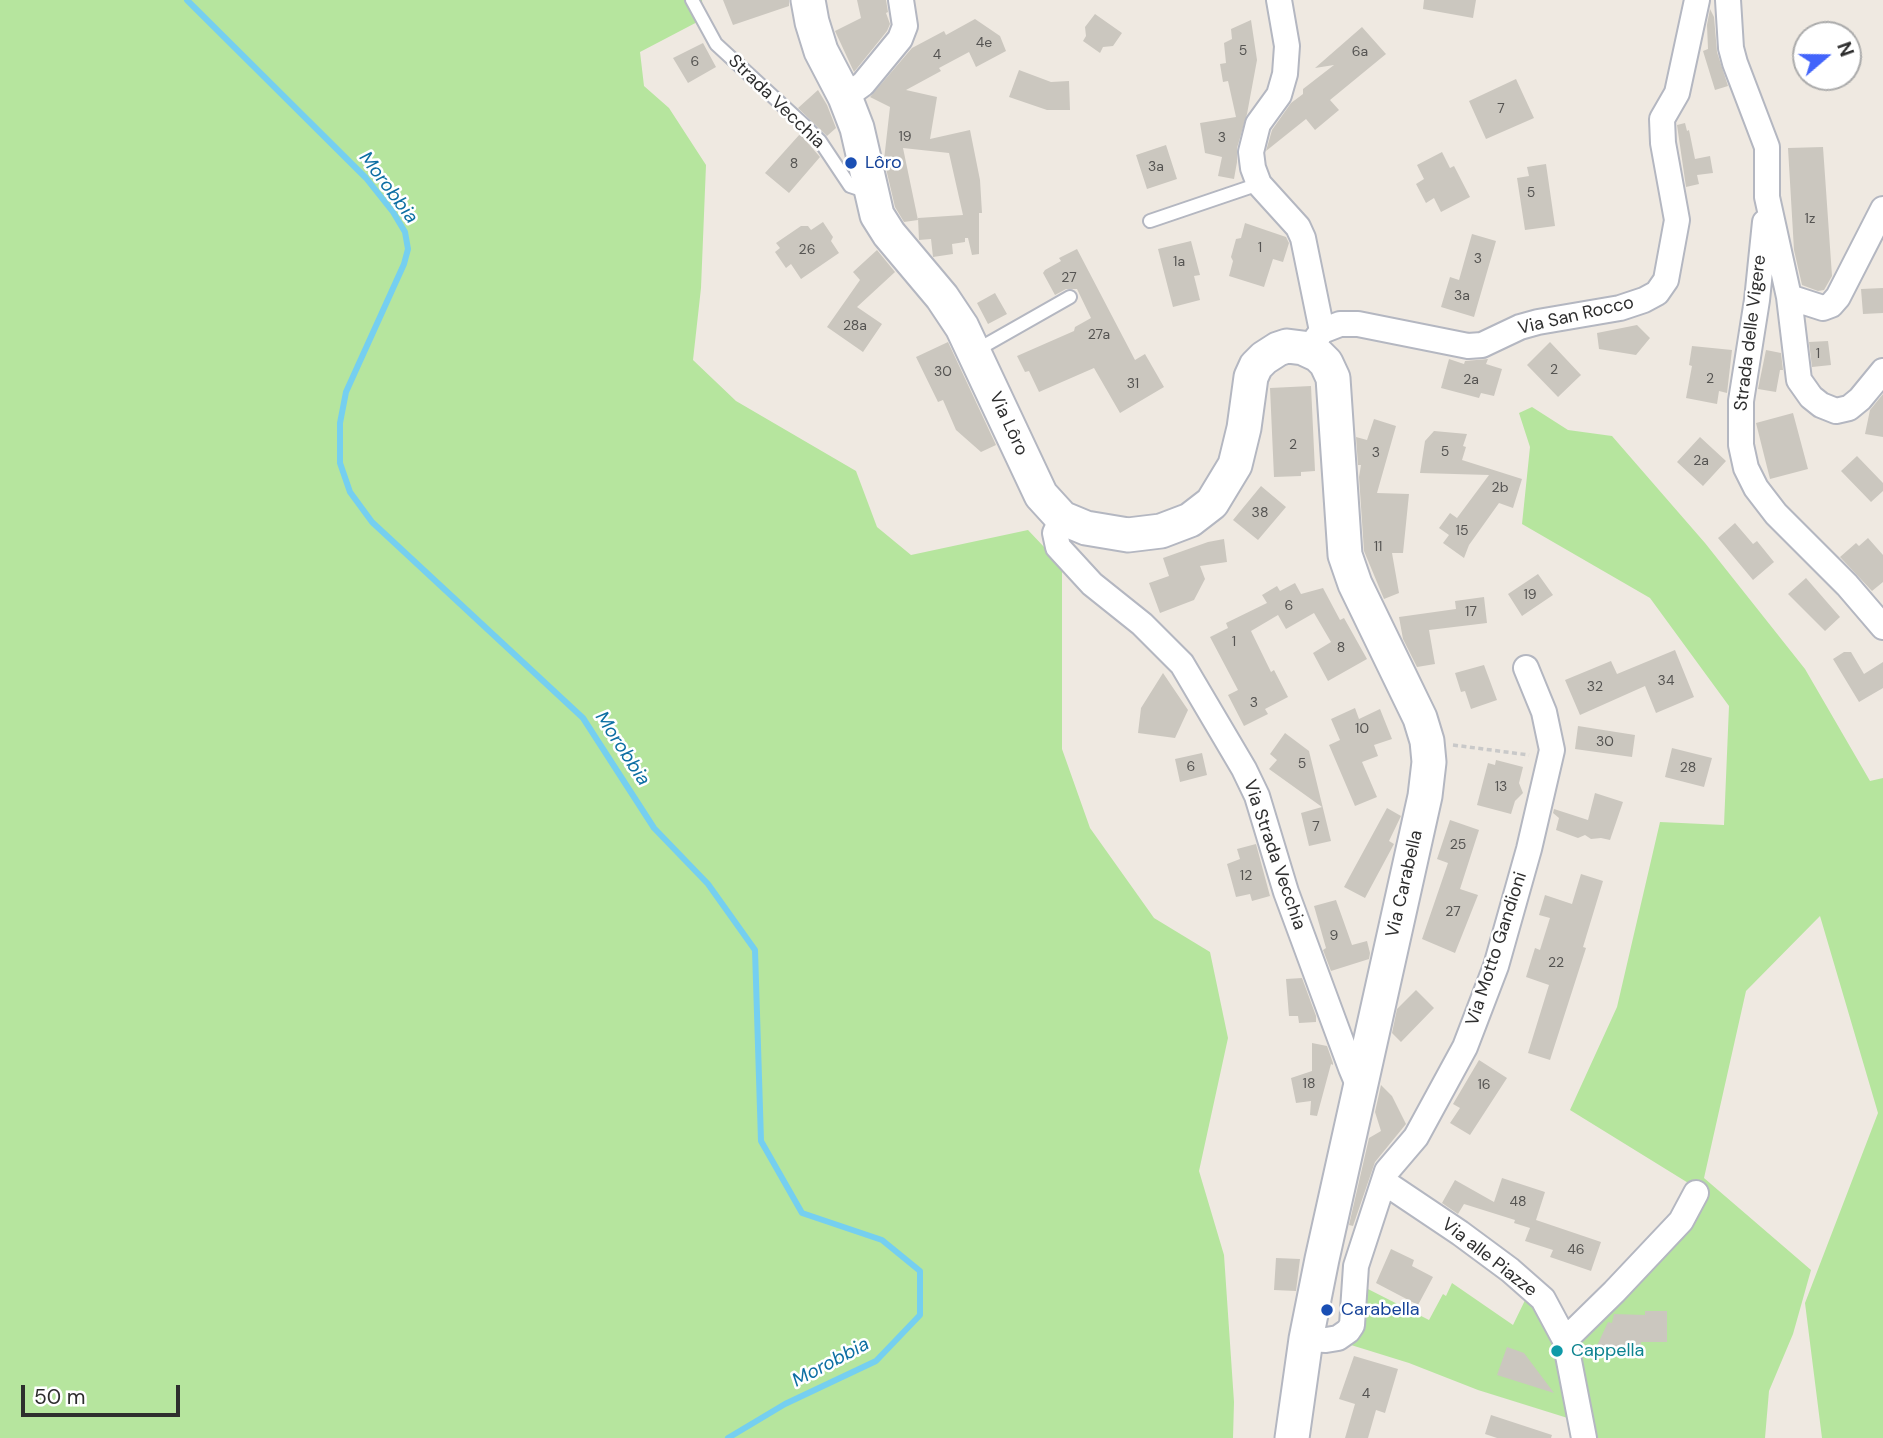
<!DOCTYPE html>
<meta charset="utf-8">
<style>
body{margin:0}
#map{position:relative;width:1883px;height:1438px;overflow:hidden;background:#efe9e1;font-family:"DM Sans",sans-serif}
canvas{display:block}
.north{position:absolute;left:1792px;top:21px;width:70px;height:70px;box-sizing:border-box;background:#fff;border:2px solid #ababab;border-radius:50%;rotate:70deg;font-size:19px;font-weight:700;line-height:28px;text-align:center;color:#2e2e2e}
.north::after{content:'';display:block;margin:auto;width:24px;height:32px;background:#4264fb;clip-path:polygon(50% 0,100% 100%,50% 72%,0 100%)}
.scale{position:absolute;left:21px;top:1385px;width:159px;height:32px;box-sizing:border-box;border:4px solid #2e2e2e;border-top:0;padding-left:9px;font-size:21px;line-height:24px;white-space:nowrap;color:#2e2e2e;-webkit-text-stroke:5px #fff;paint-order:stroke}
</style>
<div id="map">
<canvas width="1883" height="1438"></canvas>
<div class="north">N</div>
<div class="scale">50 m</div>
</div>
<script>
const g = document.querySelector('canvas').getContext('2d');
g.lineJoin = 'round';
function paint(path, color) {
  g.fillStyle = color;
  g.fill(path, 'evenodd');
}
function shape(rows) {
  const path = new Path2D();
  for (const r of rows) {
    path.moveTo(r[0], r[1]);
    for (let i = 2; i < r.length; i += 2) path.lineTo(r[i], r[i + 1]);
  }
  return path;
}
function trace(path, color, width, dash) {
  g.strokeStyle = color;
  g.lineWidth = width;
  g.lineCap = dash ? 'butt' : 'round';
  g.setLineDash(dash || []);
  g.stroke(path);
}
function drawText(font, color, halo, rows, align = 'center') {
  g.font = font + ' "DM Sans",sans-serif';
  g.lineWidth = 5;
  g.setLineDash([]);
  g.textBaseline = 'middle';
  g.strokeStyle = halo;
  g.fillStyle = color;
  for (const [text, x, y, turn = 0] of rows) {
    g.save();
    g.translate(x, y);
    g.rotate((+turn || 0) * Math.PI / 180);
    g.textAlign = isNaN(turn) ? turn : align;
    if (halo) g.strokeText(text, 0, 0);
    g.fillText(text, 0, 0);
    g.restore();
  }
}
paint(shape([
 [0,0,702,0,703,19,640,52,644,86,669,108,706,165,701,288,693,360,736,401,856,471,877,527,911,555,1028,530,1062,566,1062,749,1090,828,1154,918,1210,952,1228,1038,1199,1171,1224,1255,1234,1402,1233,1438,0,1438],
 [1532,407,1568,430,1612,436,1705,543,1805,669,1870,781,1883,778,1883,1438,1822,1438,1805,1303,1878,1113,1820,916,1746,991,1704,1178,1811,1270,1793,1334,1769,1391,1765,1438,1589,1438,1565,1340,1698,1189,1570,1110,1617,1007,1660,822,1724,825,1729,706,1650,598,1522,524,1530,447,1519,413],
 [1452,1283,1513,1325,1529,1292,1553,1337,1574,1420,1478,1390,1409,1363,1351,1345,1354,1342,1362,1286,1429,1320,1443,1294,1446,1296]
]), '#b6e59e');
trace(shape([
 [187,0,366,178,393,212,405,232,408,249,404,264,346,392,340,423,340,463,350,492,372,522,583,718,654,828,708,884,755,950,761,1141,802,1213,882,1240,920,1271,920,1315,876,1361,785,1404,728,1438]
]), '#75cff0', 6);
paint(shape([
 [723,0,789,0,789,6,733,25],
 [857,0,886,0,888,12,886,13,890,24,887,31,854,72,835,31,861,18],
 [1424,0,1476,0,1473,18,1423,9],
 [1710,9,1714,17,1717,52,1728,86,1715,90,1703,51,1708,49,1707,25],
 [1095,14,1122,33,1113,46,1103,47,1100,53,1083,41,1086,36,1085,27],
 [975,19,1000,36,1006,51,976,67,969,52,939,68,941,71,906,90,937,97,930,139,970,130,980,180,982,213,979,213,979,254,972,255,968,238,965,238,965,242,952,244,953,254,933,257,931,239,919,240,918,218,963,215,949,153,903,148,918,220,904,222,895,207,884,160,890,107,870,97,912,48,944,31,946,35],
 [1251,20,1257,60,1247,114,1237,148,1237,162,1234,179,1218,176,1222,157,1205,153,1200,123,1236,117,1228,81,1223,82,1220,64,1226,63,1224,43,1232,39,1231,29],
 [1362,27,1386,54,1330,100,1339,110,1315,130,1306,119,1266,151,1272,130,1291,103,1303,94,1303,89,1334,65,1315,68],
 [703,43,716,67,688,83,673,58],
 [1019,70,1051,82,1069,81,1070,110,1047,110,1009,97],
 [1516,79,1534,118,1486,139,1469,101],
 [818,90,827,105,836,128,827,136,798,108],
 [1685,123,1687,131,1689,130,1695,159,1710,156,1713,173,1697,175,1699,184,1686,187,1677,125],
 [800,134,820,157,789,193,765,173],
 [1166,145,1177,179,1147,189,1136,155],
 [1823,147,1832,276,1824,290,1818,291,1802,285,1794,250,1788,148],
 [1442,152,1450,168,1454,166,1470,197,1441,212,1434,198,1426,203,1416,184,1424,179,1417,165],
 [1546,164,1555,226,1525,230,1517,178,1529,176,1527,167],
 [823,222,833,237,831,241,839,253,801,279,791,264,786,268,775,252,780,248,776,243,801,226,808,226,811,230],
 [1245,223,1286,237,1289,243,1283,262,1273,259,1264,287,1229,276,1233,261,1231,257,1236,239,1241,238],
 [1472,234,1496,241,1474,317,1441,307,1450,277,1459,280],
 [1191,241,1200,275,1194,276,1200,300,1173,307,1158,249],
 [1077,249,1135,360,1145,354,1164,387,1120,413,1094,368,1039,392,1029,371,1025,372,1017,356,1074,331,1075,327,1091,318,1077,289,1066,289,1055,295,1043,273,1045,270,1061,261,1059,258],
 [877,250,895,272,857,307,882,324,863,352,827,327,860,280,853,272],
 [1883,288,1883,313,1863,314,1861,289],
 [995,293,1007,314,988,324,977,303],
 [1637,325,1650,338,1636,355,1599,349,1597,333],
 [1828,341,1831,365,1812,367,1809,342],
 [948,342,996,445,981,452,956,430,943,400,938,402,916,357],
 [1550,342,1581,375,1558,397,1527,365],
 [1692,346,1732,350,1727,393,1719,391,1717,404,1686,398,1692,366,1689,365],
 [1766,350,1781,353,1783,370,1780,370,1776,392,1758,389],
 [1449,359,1464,364,1465,361,1488,359,1486,364,1502,369,1494,396,1481,393,1479,398,1441,388],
 [1311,386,1315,471,1301,472,1301,476,1274,477,1270,388],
 [1883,394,1883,437,1865,434,1870,410],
 [1793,413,1808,469,1770,479,1756,423],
 [1374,419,1396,426,1377,493,1409,494,1403,553,1392,553,1399,593,1384,599,1364,551,1359,477,1361,465,1358,465,1356,437,1367,440],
 [1434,431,1467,434,1463,446,1466,447,1462,460,1522,479,1513,508,1499,503,1469,545,1464,558,1443,543,1449,535,1439,528,1450,513,1457,518,1489,475,1420,473,1425,441],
 [1700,437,1726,461,1703,486,1677,462],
 [1857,456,1883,483,1883,491,1871,502,1841,471],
 [1261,486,1286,507,1258,540,1233,520],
 [1735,523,1753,544,1757,541,1774,562,1753,580,1718,538],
 [1868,538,1883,555,1883,582,1872,591,1840,557,1856,543,1859,546],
 [1224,539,1227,562,1200,566,1205,579,1194,600,1160,613,1149,583,1169,576,1163,558,1208,542],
 [1538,574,1553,595,1522,616,1508,594],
 [1806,578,1840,617,1825,631,1788,594],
 [1295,583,1301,594,1323,588,1340,620,1344,618,1367,659,1328,681,1313,653,1331,642,1314,613,1286,629,1278,615,1251,631,1271,672,1274,670,1288,697,1265,709,1268,714,1244,726,1228,695,1238,690,1210,637,1228,628,1226,623,1267,603,1262,595,1277,586,1280,591],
 [1484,597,1487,623,1429,630,1435,664,1417,667,1403,639,1399,617,1456,609,1455,601],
 [1675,650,1694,697,1656,713,1645,686,1580,715,1565,680,1611,661,1617,674],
 [1844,652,1851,652,1864,674,1883,662,1883,688,1859,702,1833,659],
 [1484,665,1497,700,1471,709,1465,691,1461,692,1455,673],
 [1163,673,1188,710,1175,738,1138,733,1141,708],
 [1355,708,1359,719,1380,709,1392,739,1374,745,1378,756,1362,762,1377,797,1355,806,1329,745,1340,740,1331,719],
 [1578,726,1635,735,1632,757,1575,749],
 [1285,733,1309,751,1331,841,1309,846,1301,813,1322,807,1269,769,1277,760,1270,754],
 [1672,748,1712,758,1704,787,1665,777],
 [1202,753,1207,775,1180,782,1175,759],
 [1496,760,1523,767,1519,783,1523,793,1515,801,1511,814,1477,805,1488,763,1495,765],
 [1595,793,1623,802,1610,840,1601,838,1591,839,1585,835,1578,838,1556,830,1559,818,1553,813,1554,809,1588,820],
 [1387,808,1401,816,1389,841,1394,844,1365,898,1344,887],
 [1450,820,1479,830,1460,889,1478,895,1455,953,1422,939,1448,863,1437,859],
 [1256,844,1270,896,1252,901,1250,894,1236,897,1227,864,1240,859,1237,849],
 [1581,874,1603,881,1583,947,1586,948,1550,1060,1528,1053,1549,985,1526,977,1535,948,1540,950,1550,918,1539,915,1545,895,1572,904],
 [1336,900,1352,945,1367,941,1370,953,1369,959,1331,971,1323,950,1326,948,1314,906],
 [1302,978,1316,1016,1316,1022,1299,1023,1298,1016,1289,1016,1286,979],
 [1416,990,1434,1008,1401,1042,1392,1033,1397,1009],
 [1312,1043,1327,1046,1333,1063,1333,1065,1331,1064,1317,1116,1310,1115,1311,1101,1296,1103,1291,1078,1312,1071],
 [1479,1060,1507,1078,1470,1135,1450,1123,1460,1108,1453,1104],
 [1381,1085,1392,1096,1406,1124,1375,1162,1353,1226,1349,1225,1369,1138,1381,1131,1375,1112],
 [1502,1178,1545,1192,1536,1220,1601,1242,1591,1271,1550,1257,1553,1250,1525,1241,1530,1228,1514,1223,1515,1220,1464,1204,1458,1214,1442,1203,1455,1180,1494,1202],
 [1391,1249,1414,1260,1412,1266,1433,1277,1418,1305,1376,1283],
 [1276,1258,1300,1259,1296,1291,1274,1290],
 [1645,1311,1667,1311,1667,1342,1641,1342,1640,1351,1595,1350,1608,1322,1612,1323,1614,1314,1645,1315],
 [1507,1347,1524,1353,1554,1393,1497,1375],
 [1354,1356,1398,1369,1385,1413,1376,1410,1368,1438,1345,1438,1355,1404,1339,1399],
 [1491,1415,1552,1435,1551,1438,1497,1438,1485,1434]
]), '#cbc7bf');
const lane = shape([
 [692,0,716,44,806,127,820,141,850,186,868,192],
 [1150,221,1259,184],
 [975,351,1070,297]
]);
const street = shape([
 [1279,0,1287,46,1285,74,1279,95,1258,124,1251,152,1253,168,1259,184,1298,227,1303,238,1322,331,1313,343],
 [1728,0,1731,48,1735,63,1767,147,1767,197,1789,297,1799,380,1811,397,1821,405,1836,411,1849,408,1860,399,1883,371],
 [845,97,863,84,900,39,905,26,901,0],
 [1765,222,1757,300,1741,401,1741,445,1746,468,1756,488,1776,514,1847,585,1883,627],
 [1789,297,1823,308,1831,305,1838,297,1883,209],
 [1322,331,1340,324,1358,324,1468,346,1482,345,1520,327,1538,322,1620,308,1644,300,1657,293,1666,280,1677,220,1663,143,1662,119,1677,93,1697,0],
 [1062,518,1055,533,1058,547,1092,584,1142,624,1182,664,1244,769,1257,796,1286,892,1351,1068,1359,1087],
 [1384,1182,1460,1233,1510,1270,1543,1299,1565,1340,1584,1438],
 [1306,1339,1326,1340,1338,1338,1348,1331,1352,1325,1356,1266,1387,1171,1416,1137,1465,1047,1496,966,1529,849,1552,750,1544,712,1526,668],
 [1565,1340,1614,1292,1681,1221,1696,1193]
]);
const secondary = shape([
 [808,0,812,22,821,51,845,97,857,128,877,215,889,234,942,297,962,327,1041,495,1062,518,1086,528,1128,535,1161,531,1190,520,1212,503,1235,465,1244,428,1251,377,1256,366,1264,358,1278,349,1287,346,1303,348,1318,355,1326,363,1333,378,1345,555,1355,584,1420,718,1427,741,1429,762,1425,796,1322,1259,1306,1339,1292,1438]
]);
trace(lane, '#b4b7c1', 16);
trace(street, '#b4b7c1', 28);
trace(secondary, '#b4b7c1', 37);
trace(shape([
 [1453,745,1529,755]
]), '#c9c9c9', 3.5, [5, 3.5]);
trace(lane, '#fff', 12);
trace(street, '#fff', 24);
trace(secondary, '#fff', 33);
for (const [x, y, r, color] of [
 [851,163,7,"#1a4fb4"],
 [1327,1310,7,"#1a4fb4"],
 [1557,1351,7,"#0f9aa8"]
]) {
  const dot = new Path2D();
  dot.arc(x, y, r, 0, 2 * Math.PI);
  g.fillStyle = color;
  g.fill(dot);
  trace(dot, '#fff', 2.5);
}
drawText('14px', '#555452', null, [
 ["4e",984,43],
 ["5",1243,51],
 ["6a",1360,52],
 ["4",937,55],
 ["6",695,62],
 ["7",1501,109],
 ["19",905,137],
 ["3",1222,138],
 ["8",794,164],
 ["3a",1156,167],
 ["5",1531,193],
 ["1z",1810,219],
 ["1",1260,248],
 ["26",807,250],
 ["3",1478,259],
 ["1a",1179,262],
 ["27",1069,278],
 ["3a",1462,296],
 ["28a",855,326],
 ["27a",1099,335],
 ["1",1818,354],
 ["2",1554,370],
 ["30",943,372],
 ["2",1710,379],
 ["2a",1471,380],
 ["31",1133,384],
 ["2",1293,445],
 ["5",1445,452],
 ["3",1376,453],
 ["2a",1701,461],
 ["2b",1500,488],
 ["38",1260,513],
 ["15",1462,531],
 ["11",1378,547],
 ["19",1530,595],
 ["6",1289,606],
 ["17",1471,612],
 ["1",1234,642],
 ["8",1341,648],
 ["34",1666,681],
 ["32",1595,687],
 ["3",1254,703],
 ["10",1362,729],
 ["30",1605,742],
 ["5",1302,764],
 ["6",1191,767],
 ["28",1688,768],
 ["13",1501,787],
 ["7",1316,827],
 ["25",1458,845],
 ["12",1246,876],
 ["27",1453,912],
 ["9",1334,936],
 ["22",1556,963],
 ["18",1309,1084],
 ["16",1484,1085],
 ["48",1518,1202],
 ["46",1576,1250],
 ["4",1366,1394]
]);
drawText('18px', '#2e2e2e', '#fff', [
 ["Strada Vecchia",776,102,44],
 ["Via San Rocco",1576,316,-13],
 ["Strada delle Vigere",1751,333,-83],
 ["Via Lôro",1008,424,65],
 ["Via Strada Vecchia",1274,855,71],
 ["Via Carabella",1405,884,-77],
 ["Via Motto Gandioni",1497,949,-72],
 ["Via alle Piazze",1489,1258,38]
]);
drawText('18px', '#164399', '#fff', [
 ["Lôro",865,163],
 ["Carabella",1341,1310]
], 'left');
drawText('18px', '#0d838f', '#fff', [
 ["Cappella",1571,1351]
], 'left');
drawText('italic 19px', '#0d6fa3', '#fff', [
 ["Morobbia",388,188,53],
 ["Morobbia",622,749,57],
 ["Morobbia",831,1363,-28]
]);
</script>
